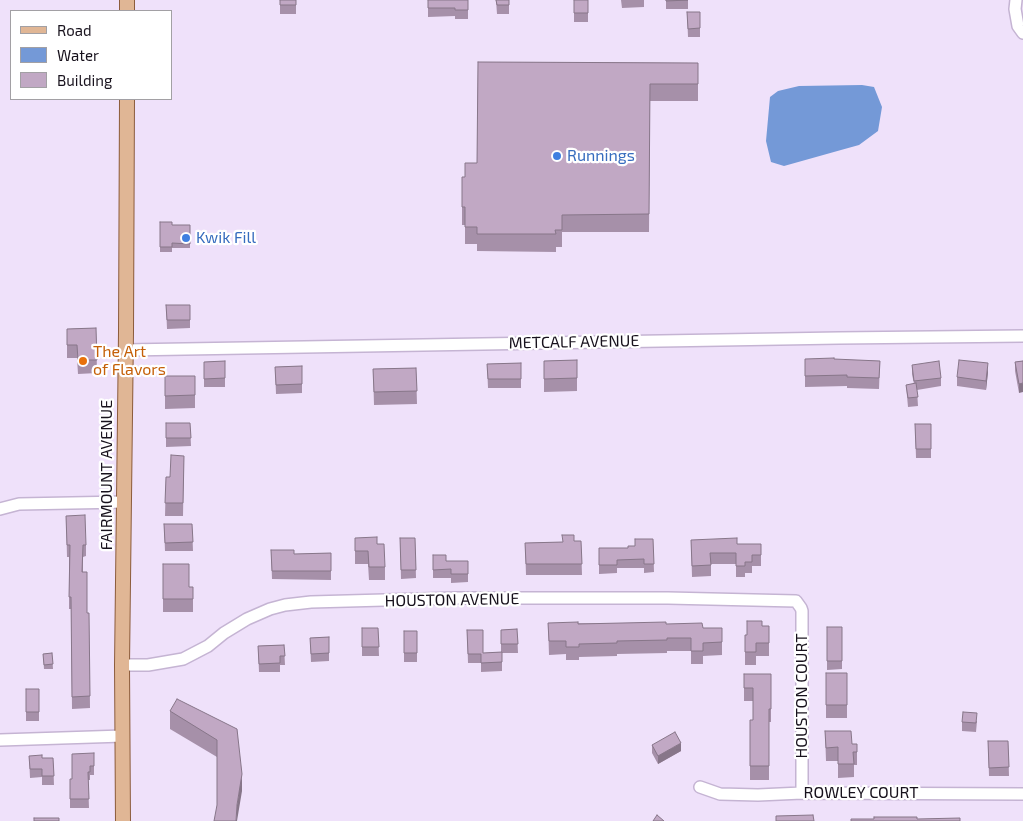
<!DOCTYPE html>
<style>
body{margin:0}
#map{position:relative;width:1023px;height:821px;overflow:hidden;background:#efe1fa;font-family:"Exo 2",sans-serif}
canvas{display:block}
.legend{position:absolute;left:10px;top:10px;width:162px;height:90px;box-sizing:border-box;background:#fff;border:1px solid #a2a0a4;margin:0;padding:6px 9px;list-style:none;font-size:15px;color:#17111c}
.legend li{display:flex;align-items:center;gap:10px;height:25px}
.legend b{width:25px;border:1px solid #a2a0a4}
</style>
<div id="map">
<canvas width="1023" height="821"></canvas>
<ul class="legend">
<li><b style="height:6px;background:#e0b695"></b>Road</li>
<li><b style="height:14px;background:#7499d7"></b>Water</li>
<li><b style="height:14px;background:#c1a8c4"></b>Building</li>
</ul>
</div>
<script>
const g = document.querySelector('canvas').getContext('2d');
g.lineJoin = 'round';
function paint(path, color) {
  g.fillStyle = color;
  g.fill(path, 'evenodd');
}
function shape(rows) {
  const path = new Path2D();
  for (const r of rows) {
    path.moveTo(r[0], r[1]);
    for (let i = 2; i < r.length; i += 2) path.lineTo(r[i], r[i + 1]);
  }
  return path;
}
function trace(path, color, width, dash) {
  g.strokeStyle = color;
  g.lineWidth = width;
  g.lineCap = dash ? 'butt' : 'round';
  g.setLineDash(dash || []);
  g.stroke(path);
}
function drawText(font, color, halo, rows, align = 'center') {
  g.font = font + ' "Exo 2",sans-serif';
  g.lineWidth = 4.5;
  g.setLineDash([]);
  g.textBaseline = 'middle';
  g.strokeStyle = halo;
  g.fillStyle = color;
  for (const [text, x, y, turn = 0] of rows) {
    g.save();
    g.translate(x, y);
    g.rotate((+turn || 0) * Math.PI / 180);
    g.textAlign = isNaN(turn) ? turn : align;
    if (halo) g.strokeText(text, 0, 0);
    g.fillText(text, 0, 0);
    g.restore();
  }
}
paint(shape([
 [862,85,874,87,882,107,878,131,859,145,841,150,784,166,771,162,766,141,770,97,778,91,799,86]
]), '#7499d7');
const minor = shape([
 [1016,0,1015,9,1018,26,1023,33],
 [126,350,839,338,1023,336],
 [0,509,19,504,124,502],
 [122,665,148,665,183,659,208,646,224,633,247,619,270,609,285,605,311,602,457,598,668,598,796,601,801,608,802,611,802,793],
 [0,740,123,736],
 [700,787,720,794,758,795,802,793,1023,794]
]);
const major = shape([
 [127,11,127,0],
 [123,821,122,665,126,332,127,99]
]);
trace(minor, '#c5b4d3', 14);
trace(major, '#8c5c3c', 16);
trace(minor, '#fff', 11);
trace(major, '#e0b695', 14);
paint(shape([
 [280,0,296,0,296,14,280,14],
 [428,0,468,0,468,19,455,19,455,16,428,17],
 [496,0,509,0,509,14,497,14],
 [574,0,588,0,588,22,574,22],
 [621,0,644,0,644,7,622,8],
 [666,0,688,0,688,9,666,9],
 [687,12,700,12,700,37,688,37],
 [478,62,698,63,698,101,650,101,649,232,562,232,562,247,556,247,556,252,477,251,477,244,465,244,465,225,462,225,462,177,465,177,477,163],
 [160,222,172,225,190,225,190,248,172,248,172,252,160,252],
 [166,305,190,305,190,328,167,329],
 [96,328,97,373,78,374,77,358,67,358,67,329],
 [805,359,880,361,879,389,847,388,847,386,805,387],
 [577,360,577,391,544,392,544,361],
 [225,361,225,387,204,387,204,362],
 [1023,361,1019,393,1015,371,1015,362],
 [521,363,521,388,488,388,487,364],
 [912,365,941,378,941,386,917,390,918,406,908,407,906,385,914,384,912,374],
 [302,366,302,393,276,394,275,367],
 [416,368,417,404,374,405,373,369],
 [988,372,986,390,957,386,957,377],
 [165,376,195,376,195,408,165,409],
 [166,423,190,423,191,446,166,447],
 [915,424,931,424,931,458,916,458],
 [184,456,183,516,165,516,166,477,170,477],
 [66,516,86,545,86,556,83,557,83,572,87,613,89,613,90,708,72,709,71,609,69,609,69,557,67,557],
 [164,524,192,524,193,551,165,551],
 [355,538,377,544,385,567,385,580,369,580,368,564,355,564],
 [400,538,415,538,416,578,401,579],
 [653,539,654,572,644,573,644,568,617,568,617,573,599,574,599,548,628,548,635,546],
 [691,540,737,544,761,544,761,566,752,566,752,573,745,573,745,577,736,577,736,564,711,564,711,576,692,577],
 [581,541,582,575,526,575,525,543,562,542],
 [271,550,294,554,331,553,331,580,272,579],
 [433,555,446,561,468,561,468,582,451,583,451,578,433,578],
 [163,564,189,587,193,587,193,612,163,612],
 [548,623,666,624,703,628,722,628,722,655,703,656,703,664,691,664,691,651,667,651,667,653,617,654,617,656,579,657,579,660,566,660,566,654,549,655],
 [762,626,769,626,769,656,756,656,756,665,745,665,745,635,747,635],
 [827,627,842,627,842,669,827,670],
 [362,628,378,628,379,656,362,656],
 [517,629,518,653,502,653,502,671,481,672,481,663,468,663,467,630,483,653,501,652,501,630],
 [404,631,417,631,417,662,404,662],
 [329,637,329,661,311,662,310,638],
 [284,645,285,665,280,665,280,672,259,672,258,646],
 [52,653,53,669,44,669,43,654],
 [826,673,847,673,847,718,826,718],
 [744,674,771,674,771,722,769,722,769,780,750,780,750,720,753,720,753,701,744,701],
 [26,689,39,689,39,721,26,721],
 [170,711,237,729,242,791,217,806,217,757,170,729],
 [977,721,976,732,962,731,962,722],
 [825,731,852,744,857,744,857,765,854,765,854,777,838,778,838,761,826,761],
 [988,741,1008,741,1009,776,989,776],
 [652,745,681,751,658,764,652,753],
 [94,753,94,775,90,775,90,780,88,780,89,808,70,808,70,779,72,779],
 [29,756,42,758,53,758,54,785,42,785,42,777,30,778]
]), '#a690a9');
paint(shape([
 [988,363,988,372,986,390,986,381],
 [1023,383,1023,392,1019,393,1019,384],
 [681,743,681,751,658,764,658,756],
 [242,774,242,791,237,821,236,821,237,805]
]), '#877689');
const building = shape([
 [280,0,296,0,296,5,280,5,280,0],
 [428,0,468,0,468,10,455,10,455,8,428,8,428,0],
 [496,0,509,0,509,5,497,5,496,0],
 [574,0,588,0,588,13,574,13,574,0],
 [666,0,688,0,666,1,666,0],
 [687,12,700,12,700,28,688,29,687,12],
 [478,62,698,63,698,84,650,84,649,214,562,215,562,230,555,230,556,234,477,234,477,227,465,227,465,207,462,207,462,177,465,177,465,163,477,163,478,62],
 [160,222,172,222,172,225,190,225,190,244,172,243,172,247,160,247,160,222],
 [166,305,190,305,190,320,167,320,166,305],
 [96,328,97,360,78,360,77,345,67,345,67,329,96,328],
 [834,358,834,359,880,361,879,378,847,377,847,375,805,376,805,359,834,358],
 [577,360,577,378,544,379,544,361,577,360],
 [959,360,988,363,986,381,957,377,959,360],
 [225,361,225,378,204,379,204,362,225,361],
 [939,361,941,378,914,381,912,365,939,361],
 [1023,361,1023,383,1019,384,1015,362,1023,361],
 [521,363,521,379,488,379,487,364,521,363],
 [302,366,302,384,276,385,275,367,302,366],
 [416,368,417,391,374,392,373,369,416,368],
 [165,376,195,376,195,395,165,396,165,376],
 [916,383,918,397,908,398,906,385,916,383],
 [166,423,190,423,191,438,166,438,166,423],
 [915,424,931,424,931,449,916,449,915,424],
 [171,455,184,456,183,503,165,503,166,477,170,477,171,455],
 [85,515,86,545,83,545,82,572,87,572,87,613,89,613,90,696,72,697,71,597,69,597,70,545,67,545,66,516,85,515],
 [164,524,192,524,193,542,165,543,164,524],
 [562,535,574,535,574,541,581,541,582,564,526,564,525,543,563,542,562,535],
 [377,537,377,544,384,544,385,567,369,567,368,551,355,551,355,538,377,537],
 [400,538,415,538,416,570,401,570,400,538],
 [737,538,737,544,761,544,761,555,752,555,752,562,745,562,745,566,736,566,736,553,710,553,711,565,692,566,691,540,737,538],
 [635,539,653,539,654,564,644,564,644,559,617,560,617,565,599,565,599,548,628,548,628,546,635,546,635,539],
 [271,550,294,550,294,554,331,553,331,571,272,571,271,550],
 [433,555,446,555,446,561,468,561,468,574,451,574,451,569,433,570,433,555],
 [163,564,189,564,189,587,193,587,193,599,163,599,163,564],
 [747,621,762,621,762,626,769,626,769,643,756,643,756,652,745,652,745,635,747,635,747,621],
 [578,622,578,624,666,622,666,624,702,623,703,628,722,628,722,642,703,643,703,651,691,651,691,638,667,638,667,640,617,641,617,643,579,644,579,647,566,647,566,641,549,641,548,623,578,622],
 [827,627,842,627,842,661,827,661,827,627],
 [362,628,378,628,379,647,362,647,362,628],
 [517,629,518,644,501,644,501,630,517,629],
 [467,630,483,630,483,653,502,652,502,662,481,663,481,654,468,654,467,630],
 [404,631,417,631,417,653,404,653,404,631],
 [329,637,329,653,311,654,310,638,329,637],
 [284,645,285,656,280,656,280,663,259,664,258,646,284,645],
 [52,653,53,664,44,665,43,654,52,653],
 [826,673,847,673,847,705,826,705,826,673],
 [744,674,771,674,771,709,769,709,769,766,750,766,750,720,753,720,753,688,744,688,744,674],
 [26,689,39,689,39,712,26,712,26,689],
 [177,699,237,729,242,774,237,805,236,821,214,821,217,805,217,740,170,711,177,699],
 [963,712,977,713,976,723,962,722,963,712],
 [825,731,851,731,852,744,857,744,857,752,853,752,854,764,838,764,838,747,826,748,825,731],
 [675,732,681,743,658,756,652,745,675,732],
 [988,741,1008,741,1009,767,989,768,988,741],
 [94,753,94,766,90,766,90,772,88,772,89,799,70,799,70,779,72,779,72,754,94,753],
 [42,755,42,758,53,758,54,776,42,776,42,769,30,769,29,756,42,755],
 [657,815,664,821,653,821,657,815],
 [813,815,814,821,776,821,776,816,813,815],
 [874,817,917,817,917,819,960,818,960,821,851,821,851,819,874,819,874,817],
 [34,818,59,818,59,821,34,821,34,818]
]);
paint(building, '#c1a8c4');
trace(building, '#877689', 1);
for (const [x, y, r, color] of [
 [557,156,5,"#3f7fe0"],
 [186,238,5,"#3f7fe0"],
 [83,361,5,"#e8710a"]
]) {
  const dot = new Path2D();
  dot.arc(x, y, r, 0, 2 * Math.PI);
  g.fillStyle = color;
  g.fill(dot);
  trace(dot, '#fff', 2);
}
drawText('16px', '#366cbe', '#fff', [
 ["Runnings",567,156],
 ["Kwik Fill",196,238]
], 'left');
drawText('16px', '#17111c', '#fff', [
 ["METCALF AVENUE",574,342,-1],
 ["FAIRMOUNT AVENUE",107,475,-90],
 ["HOUSTON AVENUE",452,600,-1],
 ["HOUSTON COURT",802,696,-90],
 ["ROWLEY COURT",861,793]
]);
drawText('16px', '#c56008', '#fff', [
 ["The Art",93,352],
 ["of Flavors",93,370]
], 'left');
</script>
